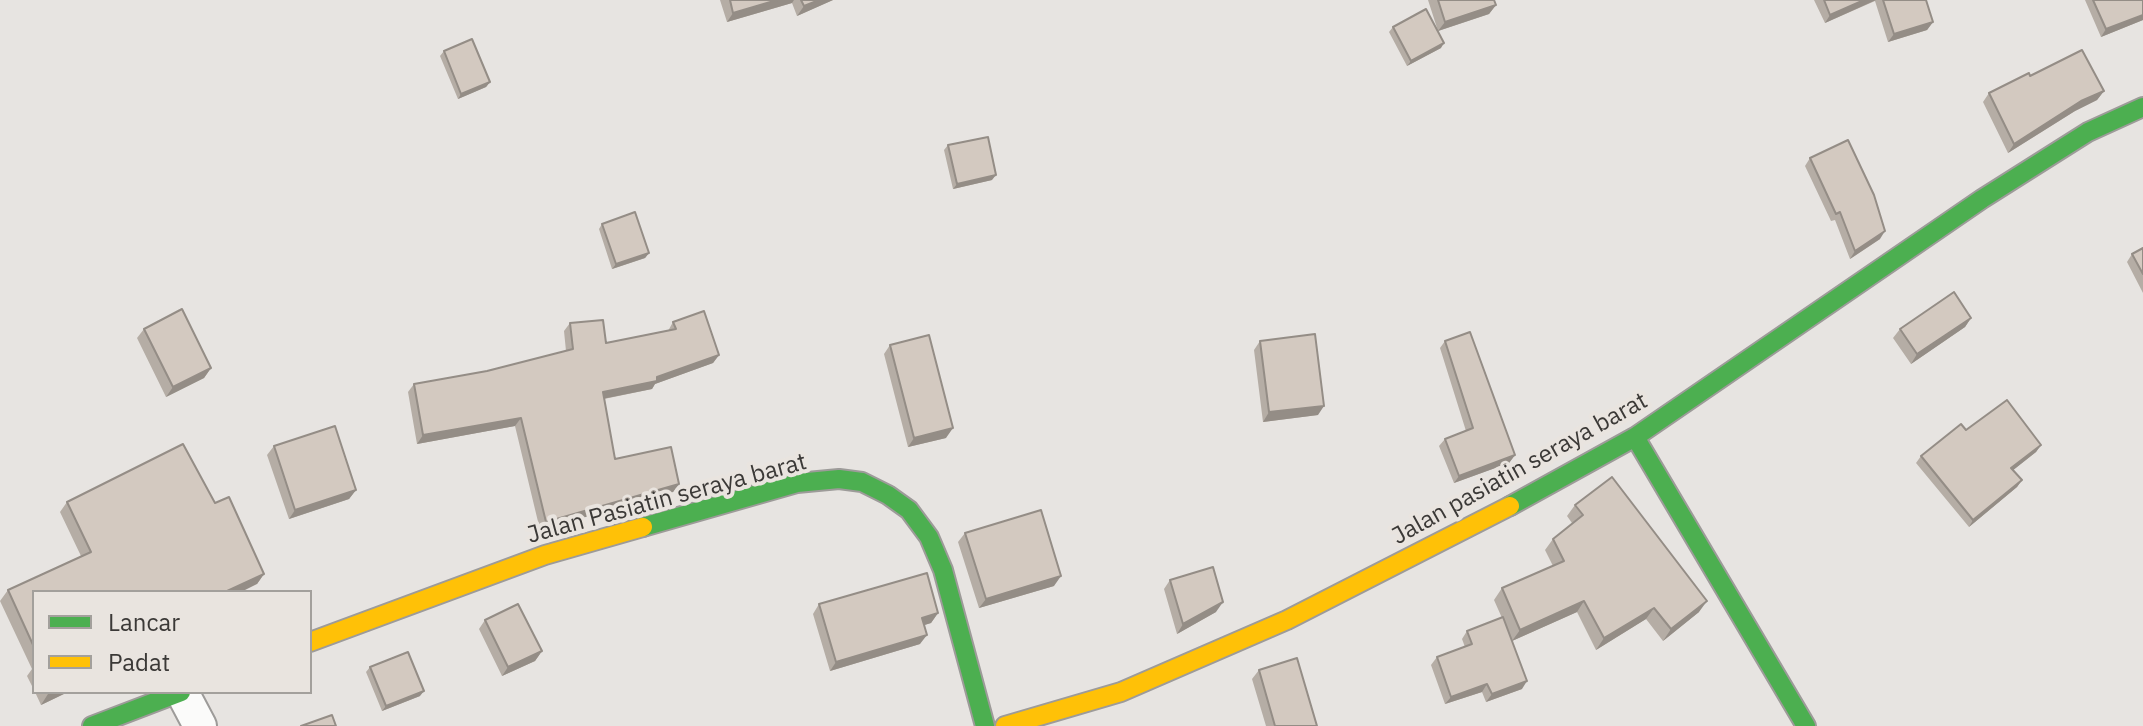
<!DOCTYPE html>
<style>
body{margin:0}
#map{position:relative;width:2143px;height:726px;overflow:hidden;background:#e7e4e1;font-family:"IBM Plex Sans",sans-serif}
canvas{display:block}
.legend{position:absolute;left:32px;top:590px;width:280px;height:104px;box-sizing:border-box;background:#e9e4df;border:2px solid #a3a09c;margin:0;padding:10px 14px;list-style:none;font-size:24px;color:#3b3937}
.legend li{display:flex;align-items:center;gap:16px;height:40px}
.legend b{width:40px;border:2px solid #a3a09c}
</style>
<div id="map">
<canvas width="2143" height="726"></canvas>
<ul class="legend">
<li><b style="height:10px;background:#4caf50"></b>Lancar</li>
<li><b style="height:10px;background:#ffc107"></b>Padat</li>
</ul>
</div>
<script>
const g = document.querySelector('canvas').getContext('2d');
g.lineJoin = 'round';
function shape(rows) {
  const path = new Path2D();
  for (const r of rows) {
    path.moveTo(r[0], r[1]);
    for (let i = 2; i < r.length; i += 2) path.lineTo(r[i], r[i + 1]);
  }
  return path;
}
function trace(path, color, width, dash) {
  g.strokeStyle = color;
  g.lineWidth = width;
  g.lineCap = dash ? 'butt' : 'round';
  g.setLineDash(dash || []);
  g.stroke(path);
}
function paint(path, color) {
  g.fillStyle = color;
  g.fill(path, 'evenodd');
}
function drawText(font, color, halo, rows, align = 'center') {
  g.font = font + ' "IBM Plex Sans",sans-serif';
  g.lineWidth = 8;
  g.setLineDash([]);
  g.textBaseline = 'middle';
  g.strokeStyle = halo;
  g.fillStyle = color;
  for (const [text, x, y, turn = 0] of rows) {
    g.save();
    g.translate(x, y);
    g.rotate((+turn || 0) * Math.PI / 180);
    g.textAlign = isNaN(turn) ? turn : align;
    if (halo) g.strokeText(text, 0, 0);
    g.fillText(text, 0, 0);
    g.restore();
  }
}
const street = shape([
 [182,692,200,726]
]);
const fast = shape([
 [1635,437,1806,726],
 [1510,506,1635,437,1982,199,2088,132,2143,107],
 [643,527,797,483,839,479,862,482,888,495,909,510,929,537,943,570,985,726],
 [92,726,181,692]
]);
const slow = shape([
 [310,642,545,555,643,527],
 [1005,726,1121,692,1287,620,1510,506]
]);
trace(street, '#9d9b99', 36);
trace(fast, '#9d9b99', 22);
trace(slow, '#9d9b99', 22);
trace(street, '#fbfbfa', 32);
trace(fast, '#4caf50', 18);
trace(slow, '#ffc107', 18);
paint(shape([
 [720,0,833,0,797,16,792,3,727,22],
 [1428,0,1494,0,1496,5,1489,14,1438,31],
 [1814,0,1926,0,1933,22,1927,30,1888,42,1875,1,1825,23],
 [2085,0,2143,0,2143,20,2101,37],
 [1393,27,1441,48,1407,66,1389,32],
 [444,51,490,82,486,87,458,99,440,56],
 [2030,76,2104,91,2097,100,2075,111,2008,153,1983,102,1989,93],
 [948,145,992,180,953,189,944,150],
 [1810,158,1880,239,1850,259,1835,220,1831,221,1805,166],
 [602,224,649,253,645,258,612,269,599,229],
 [2143,248,2143,293,2127,262,2132,254],
 [1971,318,1965,327,1911,364,1893,338,1900,329],
 [673,322,719,355,713,363,655,384,652,389,604,399,615,459,679,484,673,492,540,530,515,426,417,444,408,392,414,384,487,371,566,351,564,331,570,323,606,343,668,331],
 [144,329,211,368,204,378,166,397,137,338],
 [1260,341,1318,415,1263,422,1254,350],
 [1445,341,1515,455,1509,463,1454,483,1439,446,1445,439,1466,431,1440,348],
 [890,345,946,438,908,447,884,354],
 [1966,430,2041,445,2036,452,2013,470,2022,480,2017,487,1969,527,1916,463,1921,456],
 [274,446,356,490,349,499,289,519,267,455],
 [67,502,215,503,264,574,257,584,34,592,34,690,27,676,32,669,0,601,8,590,81,556,60,512],
 [1575,505,1699,612,1663,641,1646,619,1596,650,1577,612,1512,641,1522,689,1486,702,1482,692,1445,704,1431,665,1437,657,1465,647,1462,639,1467,631,1502,618,1494,600,1502,588,1553,566,1545,550,1553,539,1572,523,1567,516],
 [965,533,1054,586,979,608,958,542],
 [1170,580,1216,612,1177,634,1164,589],
 [819,604,938,613,931,623,924,625,920,644,830,671,813,614],
 [485,620,542,651,535,661,502,676,479,629],
 [370,667,420,696,382,711,366,672],
 [1259,670,1317,726,1266,726,1252,679],
 [35,692,68,692,41,705]
]), '#b5ada5');
paint(shape([
 [777,0,794,0,792,3,727,22,733,13],
 [819,0,833,0,797,16,804,6],
 [1864,0,1876,0,1825,23,1830,15],
 [1496,5,1489,14,1438,31,1445,22],
 [2143,15,2143,20,2101,37,2106,29],
 [1933,22,1927,30,1888,42,1894,34],
 [1444,43,1441,48,1407,66,1411,61],
 [490,82,486,87,458,99,461,94],
 [2104,91,2097,100,2075,111,2008,153,2014,144,2081,101],
 [996,175,992,180,953,189,957,184],
 [1885,231,1880,239,1850,259,1855,251],
 [649,253,645,258,612,269,616,264],
 [1971,318,1965,327,1911,364,1917,354],
 [719,355,713,363,655,384,652,389,597,400,603,392,657,377],
 [211,368,204,378,166,397,173,387],
 [1324,406,1318,415,1263,422,1269,412],
 [521,418,515,426,417,444,423,435],
 [953,428,946,438,908,447,914,438],
 [2041,445,2036,452,2007,475,2011,468],
 [1515,455,1509,463,1454,483,1459,476],
 [2022,480,2017,487,1969,527,1973,520],
 [679,484,673,492,540,530,546,522],
 [356,490,349,499,289,519,295,510],
 [264,574,257,584,241,592,225,592],
 [1061,576,1054,586,979,608,986,599],
 [1584,601,1577,612,1512,641,1520,630],
 [1707,601,1699,612,1663,641,1671,629],
 [1223,602,1216,612,1177,634,1183,624],
 [1654,608,1646,619,1596,650,1604,638],
 [938,613,931,623,915,628,922,618],
 [927,635,920,644,830,671,836,662],
 [542,651,535,661,502,676,508,667],
 [1527,681,1522,689,1486,702,1492,694],
 [1487,684,1482,692,1445,704,1451,697],
 [424,691,420,696,382,711,386,706],
 [53,692,68,692,41,705,48,694]
]), '#948d86');
const building = shape([
 [730,0,777,0,733,13,730,0],
 [801,0,819,0,804,6,801,0],
 [1438,0,1494,0,1496,5,1445,22,1438,0],
 [1824,0,1864,0,1830,15,1824,0],
 [1883,0,1926,0,1933,22,1894,34,1883,0],
 [2093,0,2143,0,2143,15,2106,29,2093,0],
 [1426,9,1444,43,1411,61,1393,27,1426,9],
 [472,39,490,82,461,94,444,51,472,39],
 [2082,50,2104,91,2081,101,2014,144,1989,93,2029,73,2030,76,2082,50],
 [988,137,996,175,957,184,948,145,988,137],
 [1848,140,1874,195,1885,231,1855,251,1840,212,1836,214,1810,158,1848,140],
 [635,212,649,253,616,264,602,224,635,212],
 [2143,248,2143,274,2132,254,2143,248],
 [1954,292,1971,318,1917,354,1900,329,1954,292],
 [182,309,211,368,173,387,144,329,182,309],
 [704,311,719,355,657,377,657,381,603,392,615,459,671,447,679,484,546,522,521,418,423,435,414,384,487,371,573,349,570,323,603,320,606,343,676,329,673,322,704,311],
 [1470,332,1515,455,1459,476,1445,439,1473,428,1445,341,1470,332],
 [1315,334,1324,406,1269,412,1260,341,1315,334],
 [929,335,953,428,914,438,890,345,929,335],
 [2007,400,2041,445,2011,468,2022,480,1973,520,1921,456,1961,424,1966,430,2007,400],
 [335,426,356,490,295,510,274,446,335,426],
 [183,444,215,503,229,497,264,574,225,592,34,592,34,647,8,590,91,552,67,502,183,444],
 [1612,477,1707,601,1671,629,1654,608,1604,638,1584,601,1520,630,1502,588,1564,561,1553,539,1583,515,1575,505,1612,477],
 [1041,510,1061,576,986,599,965,533,1041,510],
 [1213,567,1223,602,1183,624,1170,580,1213,567],
 [927,573,938,613,922,618,927,635,836,662,819,604,927,573],
 [518,604,542,651,508,667,485,620,518,604],
 [1503,617,1527,681,1492,694,1487,684,1451,697,1437,657,1472,644,1467,631,1503,617],
 [408,652,424,691,386,706,370,667,408,652],
 [1297,658,1317,726,1275,726,1259,670,1297,658],
 [332,715,336,726,301,726,332,715]
]);
paint(building, '#d3c9c0');
trace(building, '#948d86', 2);
drawText('24px', '#3b3937', '#e9e4df', [
 ["Jalan pasiatin seraya barat",1520,469,-29],
 ["Jalan Pasiatin seraya barat",667,499,-15]
]);
</script>
